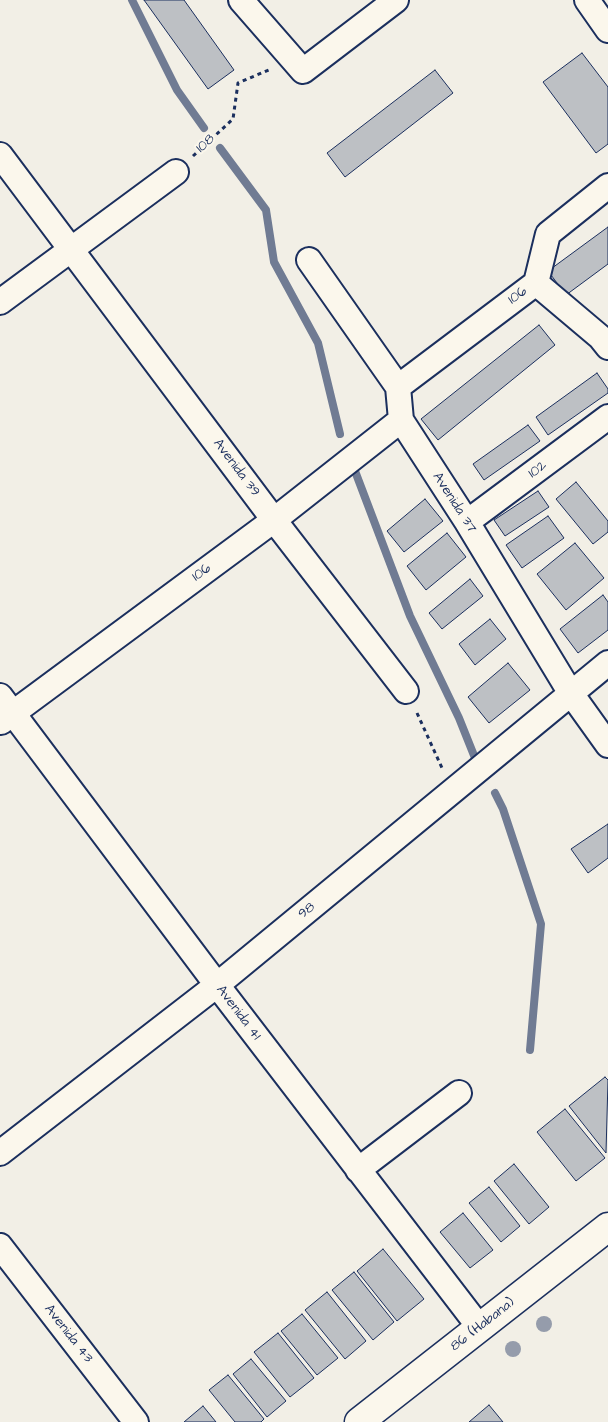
<!DOCTYPE html>
<style>
body{margin:0}
canvas{display:block;background:#f2efe6}
</style>
<canvas width="608" height="1422"></canvas>
<script>
const g = document.querySelector('canvas').getContext('2d');
g.lineJoin = 'round';
function shape(rows) {
  const path = new Path2D();
  for (const r of rows) {
    path.moveTo(r[0], r[1]);
    for (let i = 2; i < r.length; i += 2) path.lineTo(r[i], r[i + 1]);
  }
  return path;
}
function trace(path, color, width, dash) {
  g.strokeStyle = color;
  g.lineWidth = width;
  g.lineCap = dash ? 'butt' : 'round';
  g.setLineDash(dash || []);
  g.stroke(path);
}
function paint(path, color) {
  g.fillStyle = color;
  g.fill(path, 'evenodd');
}
function drawText(font, color, halo, rows, align = 'center') {
  g.font = font + ' "Architects Daughter",sans-serif';
  g.lineWidth = 4;
  g.setLineDash([]);
  g.textBaseline = 'middle';
  g.strokeStyle = halo;
  g.fillStyle = color;
  for (const [text, x, y, turn = 0] of rows) {
    g.save();
    g.translate(x, y);
    g.rotate((+turn || 0) * Math.PI / 180);
    g.textAlign = isNaN(turn) ? turn : align;
    if (halo) g.strokeText(text, 0, 0);
    g.fillText(text, 0, 0);
    g.restore();
  }
}
trace(shape([
 [132,0,177,90,204,128],
 [220,148,266,210,274,262,318,343,340,434],
 [355,471,410,616,459,718,475,758],
 [495,793,503,809,541,924,530,1050]
]), '#707b93', 8);
const building = shape([
 [144,0,184,0,234,70,208,89,144,0],
 [582,53,608,87,608,144,596,153,543,82,582,53],
 [435,70,453,93,345,177,327,153,435,70],
 [608,227,608,264,566,295,548,271,608,227],
 [539,325,555,345,438,440,421,419,539,325],
 [597,373,608,389,608,393,548,435,536,417,597,373],
 [528,425,540,441,484,480,473,464,528,425],
 [576,482,608,521,608,532,593,544,556,499,576,482],
 [538,491,549,507,505,536,494,520,538,491],
 [425,499,443,521,404,552,387,531,425,499],
 [548,516,564,538,522,568,506,545,548,516],
 [447,533,466,557,426,590,407,566,447,533],
 [575,543,604,578,566,610,537,574,575,543],
 [470,579,483,596,442,629,429,613,470,579],
 [603,595,608,602,608,630,578,653,560,629,603,595],
 [490,619,506,639,475,665,459,644,490,619],
 [508,663,530,690,489,723,468,697,508,663],
 [608,824,608,858,588,873,571,849,608,824],
 [605,1077,608,1080,606,1153,569,1106,605,1077],
 [565,1109,605,1158,576,1181,537,1132,565,1109],
 [514,1164,549,1207,529,1224,494,1181,514,1164],
 [489,1187,520,1226,501,1242,469,1203,489,1187],
 [463,1213,493,1250,470,1268,440,1232,463,1213],
 [383,1249,424,1299,397,1321,357,1271,383,1249],
 [354,1272,394,1322,373,1340,332,1290,354,1272],
 [327,1292,366,1341,345,1359,305,1310,327,1292],
 [302,1314,338,1358,317,1375,281,1331,302,1314],
 [278,1333,314,1378,290,1397,254,1352,278,1333],
 [251,1359,286,1401,267,1417,233,1374,251,1359],
 [228,1375,264,1419,261,1422,235,1422,209,1390,228,1375],
 [489,1405,503,1422,469,1422,489,1405],
 [203,1406,216,1422,184,1422,203,1406]
]);
paint(building, '#bdc0c4');
trace(building, '#1b2f5e', 1);
const minor = shape([
 [241,0,303,71,396,0],
 [587,0,608,30],
 [0,155,274,520,406,691],
 [309,260,398,387,401,420,467,522,570,692,608,745],
 [536,283,600,337,608,347],
 [0,302,176,172],
 [398,387,536,283,548,234,608,186],
 [467,522,608,417],
 [0,696,217,985,480,1328],
 [1,722,274,520,401,420],
 [0,1153,217,985,608,663],
 [358,1170,459,1093],
 [0,1246,136,1422]
]);
const major = shape([
 [359,1422,608,1227]
]);
trace(minor, '#1b2f5e', 28);
trace(major, '#1b2f5e', 31);
trace(shape([
 [193,156,233,119,238,83,271,69],
 [417,713,442,768]
]), '#1b2f5e', 3, [4, 4]);
trace(minor, '#fbf7ec', 24);
trace(major, '#fbf7ec', 28);
g.fillStyle = '#959cab';
for (const [x, y] of [
 [544,1324],
 [513,1349]
]) {
  g.beginPath();
  g.arc(x, y, 8, 0, 2 * Math.PI);
  g.fill();
}
drawText('14px', '#1b2f5e', '#fbf7ec', [
 ["108",206,144,-43],
 ["106",518,296,-37],
 ["Avenida 39",236,468,53],
 ["102",538,470,-37],
 ["Avenida 37",454,503,57],
 ["106",202,573,-37],
 ["98",307,911,-39],
 ["Avenida 41",238,1013,53],
 ["86 (Habana)",483,1325,-38],
 ["Avenida 43",68,1334,52]
]);
</script>
